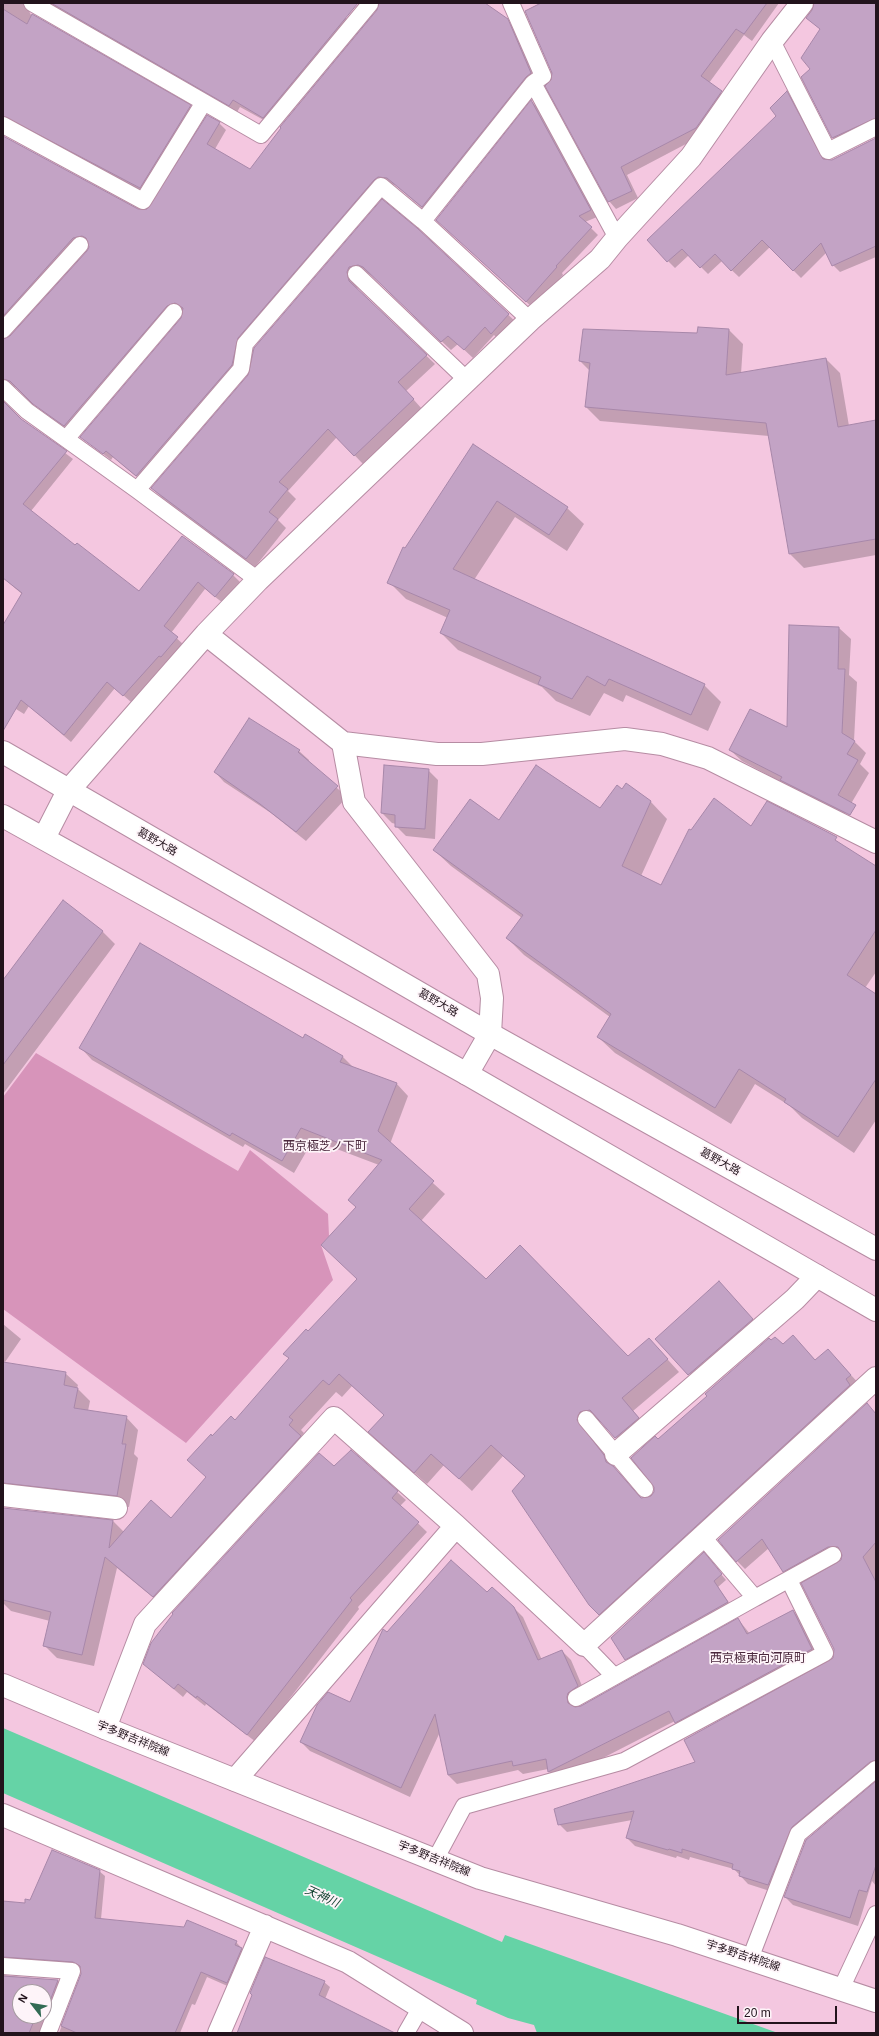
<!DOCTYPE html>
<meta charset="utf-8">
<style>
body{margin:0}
#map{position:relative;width:879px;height:2036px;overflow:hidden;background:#f4c7e0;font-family:Arial,sans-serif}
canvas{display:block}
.frame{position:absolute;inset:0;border:4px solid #22131c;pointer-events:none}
.north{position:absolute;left:12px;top:1984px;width:40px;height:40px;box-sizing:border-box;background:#fef4f9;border:1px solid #a69aa1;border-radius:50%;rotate:301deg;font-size:11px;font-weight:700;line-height:16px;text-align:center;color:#22131c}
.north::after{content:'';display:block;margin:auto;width:14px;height:18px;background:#326b54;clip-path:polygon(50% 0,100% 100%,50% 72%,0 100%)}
.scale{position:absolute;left:737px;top:2006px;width:100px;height:18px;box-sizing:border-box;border:2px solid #22131c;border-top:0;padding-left:5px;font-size:12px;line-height:14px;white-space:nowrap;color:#22131c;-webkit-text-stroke:3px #fef4f9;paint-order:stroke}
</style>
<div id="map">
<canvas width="879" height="2036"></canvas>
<div class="frame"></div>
<div class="north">N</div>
<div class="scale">20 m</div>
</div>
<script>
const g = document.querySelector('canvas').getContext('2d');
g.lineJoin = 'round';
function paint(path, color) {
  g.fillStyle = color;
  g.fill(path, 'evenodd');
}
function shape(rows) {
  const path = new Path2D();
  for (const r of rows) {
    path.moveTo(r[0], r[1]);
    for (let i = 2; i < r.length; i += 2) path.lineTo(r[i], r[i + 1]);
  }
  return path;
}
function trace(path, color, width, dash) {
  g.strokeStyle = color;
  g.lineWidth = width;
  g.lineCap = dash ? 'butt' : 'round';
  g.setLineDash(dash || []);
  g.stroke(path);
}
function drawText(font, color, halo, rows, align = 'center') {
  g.font = font + ' Arial,"Noto Sans JP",sans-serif';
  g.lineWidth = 3.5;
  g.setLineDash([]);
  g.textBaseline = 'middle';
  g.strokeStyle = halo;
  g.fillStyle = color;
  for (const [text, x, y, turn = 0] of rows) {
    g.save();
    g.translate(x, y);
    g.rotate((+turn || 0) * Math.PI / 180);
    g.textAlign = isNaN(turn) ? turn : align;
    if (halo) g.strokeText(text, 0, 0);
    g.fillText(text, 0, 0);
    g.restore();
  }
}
paint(shape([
 [36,1053,238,1171,250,1150,328,1214,329,1236,321,1245,333,1280,186,1443,3,1309,3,1097]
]), '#d794ba');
paint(shape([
 [3,1728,502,1942,505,1935,778,2033,537,2033,534,2025,508,2018,476,2004,477,2000,3,1793]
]), '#65d3a6');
paint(shape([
 [3,3,35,3,31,5,29,11,31,15,190,106,197,113,147,195,3,128],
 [47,3,320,3,346,18,353,25,271,124,240,107,237,112],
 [385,3,484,3,515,28,538,80,429,214,395,185,386,184,245,345,239,372,144,483,113,457,111,460,81,437,182,319,184,311,179,310,72,433,42,411,18,388,8,386,3,391,3,340,11,337,88,252,90,247,89,243,81,245,3,331,3,137,143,212,152,207,219,123,226,130,215,149,250,170],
 [543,3,779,3,752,41,744,35,709,83,728,99,703,135,627,175,638,198,616,209,609,201,552,81],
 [815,3,876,3,876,128,840,145,833,138,802,78,811,69,821,30,807,18],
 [787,93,794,100,826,160,832,161,876,138,876,257,840,272,833,265,827,252,801,278,770,247,739,277,722,261,708,274,689,255,675,268,668,261,777,116],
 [532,102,538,108,597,217,585,222,598,235,562,273,563,275,533,308,444,227],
 [382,201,416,229,517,323,500,341,494,335,473,358,458,344,451,350,372,276,367,273,358,276,355,281,358,290,435,364,406,391,422,409,363,464,337,437,288,491,296,499,278,520,286,528,255,567,161,497,152,488,249,376],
 [699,328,729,330,743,344,741,374,826,359,840,373,849,426,876,421,876,555,804,568,790,554,769,436,600,421,586,407,590,371,580,361,698,334],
 [3,402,20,419,73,459,31,511,76,547,139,592,233,575,240,582,223,603,205,589,171,633,184,645,169,664,166,662,131,702,115,688,71,742,29,706,24,714,3,701,3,627,22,594,3,578],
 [474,445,567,508,584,524,567,551,515,517,474,580,704,685,721,702,708,731,626,695,623,702,604,693,590,716,556,701,542,687,458,650,441,633,448,618,406,599,389,582,406,549],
 [839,628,851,639,849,675,857,682,854,741,866,753,860,764,869,773,845,814,835,813,793,792,785,784,742,761,730,750,787,728],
 [249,720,299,751,309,760,308,762,347,797,306,841,271,813,224,782,215,772],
 [428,770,438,780,435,839,406,836,396,826,396,824,392,823,382,813],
 [627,785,651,802,667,819,641,876,661,886,751,827,876,867,876,972,865,988,876,995,876,1120,854,1153,802,1118,790,1106,755,1084,731,1124,615,1053,598,1037,610,1017,524,955,507,938,522,918,451,866,434,850,499,821,600,810],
 [63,902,103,932,115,944,3,1094,3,982],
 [303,1039,343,1057,354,1068,396,1083,408,1096,390,1144,445,1194,421,1221,486,1280,628,1358,649,1339,679,1372,633,1411,650,1430,628,1450,602,1422,592,1424,588,1433,617,1471,642,1499,651,1497,655,1492,658,1440,793,1337,816,1361,828,1350,862,1387,612,1626,589,1604,526,1477,503,1456,472,1491,444,1465,427,1484,382,1444,384,1415,352,1386,342,1397,336,1392,301,1430,304,1433,301,1437,312,1448,166,1608,117,1568,94,1666,57,1658,44,1645,50,1621,11,1611,3,1603,3,1509,113,1521,124,1532,171,1519,207,1477,213,1438,235,1421,290,1359,308,1333,358,1279,357,1207,379,1165,313,1140,294,1173,245,1144,243,1147,92,1060,80,1047],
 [724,1287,757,1324,694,1379,657,1339],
 [3,1324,21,1339,5,1362,3,1361],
 [65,1373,78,1385,77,1388,90,1401,88,1411,126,1417,138,1430,134,1454,138,1458,129,1507,17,1494,3,1505,3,1382],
 [876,1414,876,1746,863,1757,875,1772,799,1835,776,1893,748,1884,734,1869,690,1857,689,1860,677,1856,676,1858,635,1846,627,1838,632,1820,567,1832,559,1824,696,1762,834,1658,844,1555,837,1554,792,1579,784,1571,769,1548,745,1569,737,1561],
 [334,1468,397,1492,406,1500,400,1506,427,1532,358,1607,359,1609,256,1742,206,1704,205,1706,187,1692,183,1697,144,1664],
 [708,1559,726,1580,718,1587,732,1607,631,1664,626,1659],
 [487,1594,514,1608,523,1617,542,1660,562,1651,571,1660,586,1695,577,1702,575,1708,576,1709,738,1619,750,1634,793,1611,802,1620,821,1658,684,1731,675,1721,558,1781,549,1772,548,1769,523,1774,518,1770,457,1784,448,1775,440,1732,410,1797,310,1751,301,1742,350,1703,387,1633],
 [876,1783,876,1886,872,1881,858,1926,793,1905,785,1897],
 [99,1871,105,1876,101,1919,236,1942,247,1954,232,1988,207,1977,195,2005,192,2004,180,2033,59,2033,82,1975,81,1968,4,1963,3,1965,3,1902,26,1904],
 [3,1975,58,1981,64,1986,46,2033,3,2033],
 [20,1992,44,1992,44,2016,20,2016],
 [324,1982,330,1987,325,1999,392,2033,246,2033]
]), '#0003');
const building = shape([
 [51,3,358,3,263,118,233,100,229,106,51,3],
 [379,3,485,3,508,19,531,73,526,77,422,207,387,178,378,177,374,180,238,338,232,365,136,476,106,451,103,454,80,437,181,318,183,308,175,303,167,306,64,426,33,404,10,381,3,379,3,339,10,336,87,251,89,247,86,238,82,236,73,238,3,316,3,136,138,209,147,209,207,115,220,122,207,144,250,169,281,128,280,127,377,10,379,3],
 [541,3,767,3,744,34,736,29,701,76,722,91,696,128,621,167,632,191,608,202,545,86,551,80,552,73,525,11,541,3],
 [814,3,876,3,876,118,832,138,801,77,810,69,801,58,820,29,806,18,812,10,814,3],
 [3,9,27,24,32,14,191,105,140,188,3,116,3,9],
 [787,91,823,159,832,160,876,138,876,246,832,266,821,243,793,271,762,240,731,271,715,254,700,268,682,249,667,262,647,240,776,116,770,108,787,91],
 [531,100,591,210,579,216,592,227,556,266,557,267,526,302,436,220,531,100],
 [382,199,417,228,509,314,491,334,485,327,464,350,448,336,441,342,363,267,358,265,349,267,347,272,349,281,427,355,398,382,414,399,354,456,328,429,279,482,288,489,269,512,278,519,246,559,151,488,248,375,254,348,382,199],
 [698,327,729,329,726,375,826,358,838,427,876,420,876,539,789,554,766,423,585,407,590,363,579,361,583,329,697,333,698,327],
 [3,401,21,419,67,451,23,504,75,545,77,543,139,591,182,536,234,574,215,597,198,582,164,626,178,637,161,657,159,656,123,696,107,682,64,735,21,700,3,731,3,625,22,593,3,578,3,401],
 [473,444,568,507,549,535,497,501,453,569,705,684,691,715,609,679,605,686,587,676,572,699,538,684,541,677,440,633,450,610,387,583,403,547,405,548,473,444],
 [789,625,839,627,838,669,845,669,842,733,855,741,847,754,858,760,838,795,856,805,850,815,780,780,782,777,729,750,750,709,787,727,789,625],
 [249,718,300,750,298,752,338,786,296,832,260,804,214,772,249,718],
 [384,765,429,769,425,829,395,827,395,815,381,813,384,765],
 [536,765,600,808,617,785,622,789,626,783,651,801,622,866,661,885,689,829,691,830,714,798,751,826,767,801,837,837,835,840,876,866,876,930,847,975,876,994,876,1079,838,1137,784,1102,786,1099,739,1069,715,1108,597,1037,611,1014,506,938,523,915,433,850,470,799,499,820,536,765],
 [63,900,103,931,3,1065,3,980,63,900],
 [140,943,303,1038,305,1034,343,1056,340,1062,397,1083,378,1131,434,1181,409,1209,486,1279,520,1245,628,1356,649,1338,668,1359,622,1398,639,1418,615,1438,590,1410,580,1412,577,1420,604,1455,606,1462,613,1466,641,1498,651,1496,654,1492,654,1487,631,1458,655,1436,658,1439,707,1396,705,1394,769,1338,771,1340,775,1337,783,1344,793,1335,815,1360,828,1349,851,1375,846,1379,850,1385,599,1615,589,1605,512,1491,525,1476,491,1445,459,1479,431,1454,414,1473,368,1432,384,1415,339,1374,329,1385,323,1380,289,1417,293,1420,289,1425,301,1436,153,1597,105,1557,82,1655,43,1646,51,1612,3,1600,3,1508,113,1520,109,1548,151,1500,171,1518,206,1477,187,1460,211,1434,212,1436,231,1416,235,1420,289,1358,283,1354,306,1329,308,1331,357,1279,321,1245,356,1207,348,1200,382,1160,301,1128,282,1161,232,1133,230,1136,79,1048,140,943],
 [719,1281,753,1319,688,1375,655,1339,719,1281],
 [3,1362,66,1372,64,1385,78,1388,74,1408,127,1416,122,1444,126,1444,117,1496,3,1483,3,1362],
 [867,1403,876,1414,876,1542,863,1557,876,1582,876,1760,870,1762,792,1827,768,1885,739,1876,740,1871,732,1869,733,1864,682,1849,682,1853,669,1849,668,1850,626,1838,634,1811,558,1825,554,1809,695,1762,684,1740,833,1658,834,1649,801,1583,841,1560,842,1555,838,1547,828,1547,783,1572,762,1539,736,1562,718,1540,867,1403],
 [351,1450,398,1491,392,1498,419,1522,350,1598,352,1600,247,1735,197,1696,196,1698,178,1684,174,1689,143,1664,151,1643,173,1614,172,1613,319,1453,334,1466,351,1450],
 [704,1552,722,1574,714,1581,728,1602,625,1660,611,1638,704,1552],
 [451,1560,487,1592,492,1587,514,1607,538,1660,562,1650,578,1686,568,1693,567,1697,568,1703,575,1707,581,1706,738,1618,747,1634,793,1610,812,1649,675,1723,669,1711,548,1772,546,1759,513,1766,512,1761,448,1775,435,1714,401,1788,300,1742,317,1705,328,1692,350,1702,383,1629,387,1632,451,1560],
 [876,1781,876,1865,867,1892,859,1890,850,1918,784,1897,806,1840,876,1781],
 [52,1850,100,1870,95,1918,184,1927,187,1920,237,1941,235,1945,242,1948,227,1983,201,1972,175,2033,77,2033,61,2026,81,1974,80,1966,73,1962,3,1957,3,1901,25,1903,25,1899,30,1900,52,1850],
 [265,1957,325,1981,319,1995,395,2033,237,2033,252,1995,250,1993,265,1957],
 [3,1976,58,1980,43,2019,36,2016,29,2033,3,2033,3,1976],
 [20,1992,44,1992,44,2016,20,2016,20,1992]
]);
paint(building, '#c3a3c5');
trace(building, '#a787a9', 1);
const lane = shape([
 [32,3,261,135,370,4,369,3],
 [511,3,543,76,533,83],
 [772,41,828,151,876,127],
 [3,125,143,201,204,102],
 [423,221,533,83,617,238],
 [356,274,467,380],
 [3,330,80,245],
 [3,388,27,411,137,490,258,580],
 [66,439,174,312],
 [137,490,241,369,245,344,381,186,423,221,530,320],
 [586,1419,645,1489],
 [703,1537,755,1598,833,1555],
 [584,1645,614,1676],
 [576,1698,755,1598],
 [435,1860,464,1806,624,1761,825,1653,789,1580],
 [750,1959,798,1834,876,1769],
 [3,1966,72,1971,48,2033],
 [841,1989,876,1914],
 [406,2033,421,2007]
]);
const street = shape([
 [206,634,343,743,354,802,488,974,492,998,490,1034,467,1074],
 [343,743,437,754,482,754,625,739,662,744,708,758,876,842],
 [44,838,68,791,206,634,258,580,530,320,600,259,617,238,691,157,772,41,802,3],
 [616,1454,795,1299,817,1276],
 [3,1495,116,1508],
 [105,1728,145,1624,334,1418,456,1526,584,1645,876,1378],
 [235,1780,456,1526],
 [3,1815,348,1962,462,2033],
 [219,2033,265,1926]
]);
const secondary = shape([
 [3,752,490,1034,876,1249],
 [3,816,467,1074,876,1310]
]);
const primary = shape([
 [3,1685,105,1728,480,1878,677,1935,876,2001]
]);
trace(lane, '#b68ca3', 18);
trace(street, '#b68ca3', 24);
trace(secondary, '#b68ca3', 24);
trace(primary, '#b68ca3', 24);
trace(lane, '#fff', 16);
trace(street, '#fff', 22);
trace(secondary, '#fff', 22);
trace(primary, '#fff', 22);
drawText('11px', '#22131c', '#fef4f9', [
 ["葛野大路",157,842,30],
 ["葛野大路",438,1003,30],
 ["葛野大路",720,1162,29],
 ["宇多野吉祥院線",133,1739,22],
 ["宇多野吉祥院線",434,1859,22],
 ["宇多野吉祥院線",743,1956,18]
]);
drawText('12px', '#4a273c', '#fef4f9', [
 ["西京極芝ノ下町",325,1147],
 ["西京極東向河原町",758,1659]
]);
drawText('italic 12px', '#0f3f2d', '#fef4f9', [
 ["天神川",322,1897,24]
]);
</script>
